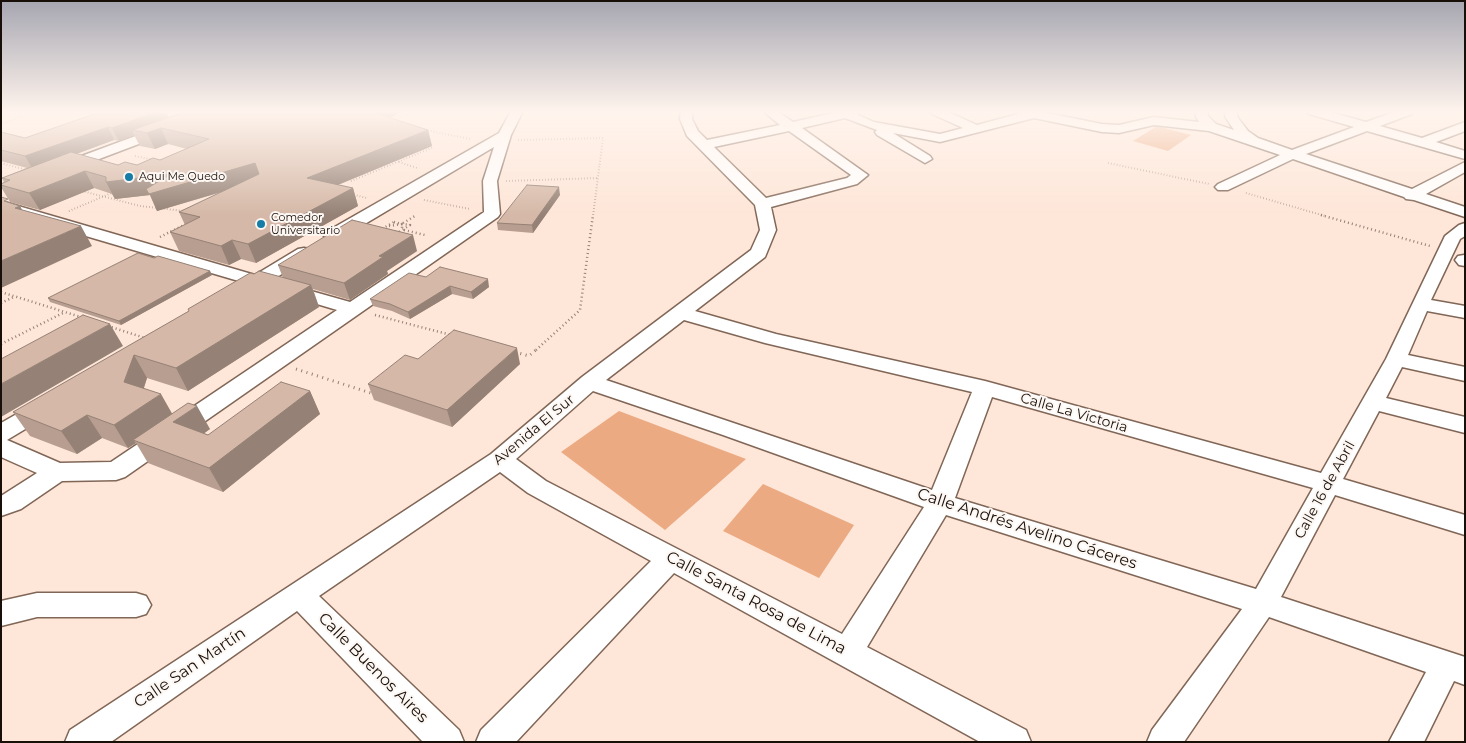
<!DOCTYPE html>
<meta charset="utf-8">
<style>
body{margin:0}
#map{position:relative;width:1466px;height:743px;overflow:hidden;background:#fee6d8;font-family:Montserrat,sans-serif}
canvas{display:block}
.frame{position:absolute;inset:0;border:2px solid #190f09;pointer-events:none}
</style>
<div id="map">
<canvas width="1466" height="743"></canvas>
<div class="frame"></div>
</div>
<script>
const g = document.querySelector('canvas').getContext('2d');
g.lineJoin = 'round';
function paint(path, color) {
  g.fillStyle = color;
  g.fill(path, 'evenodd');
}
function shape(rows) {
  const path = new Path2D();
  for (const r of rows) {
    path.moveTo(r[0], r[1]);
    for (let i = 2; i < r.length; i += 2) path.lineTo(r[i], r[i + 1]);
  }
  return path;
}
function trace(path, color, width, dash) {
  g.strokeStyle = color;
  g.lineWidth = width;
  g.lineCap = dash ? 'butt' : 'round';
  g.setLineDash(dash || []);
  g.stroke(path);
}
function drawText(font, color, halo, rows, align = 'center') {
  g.font = font + ' Montserrat,sans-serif';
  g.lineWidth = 4;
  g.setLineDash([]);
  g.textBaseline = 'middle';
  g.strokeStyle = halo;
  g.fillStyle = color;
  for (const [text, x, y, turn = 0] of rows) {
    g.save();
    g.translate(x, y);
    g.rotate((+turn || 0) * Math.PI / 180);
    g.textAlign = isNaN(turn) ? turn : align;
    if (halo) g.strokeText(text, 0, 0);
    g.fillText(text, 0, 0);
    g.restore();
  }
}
paint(shape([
 [1157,126,1191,135,1168,151,1133,141],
 [619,411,746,459,665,530,561,452],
 [763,484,854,525,819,578,723,531]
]), '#ecaa82');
const minor = shape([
 [203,111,220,111,218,114,70,170,65,171,60,170,58,167,60,164,203,111],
 [511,111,523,111,511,135,497,181,500,214,498,217,125,477,116,480,62,481,21,509,1,516,1,496,37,473,1,457,1,423,36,403,44,401,52,403,55,408,52,413,7,440,60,463,111,462,337,310,260,287,251,293,244,295,237,293,235,289,242,282,1,211,1,201,255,275,298,249,304,248,310,249,313,253,310,257,272,280,350,302,484,212,483,181,494,147,338,240,326,240,324,236,326,232,499,133,511,111],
 [681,111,693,111,692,119,698,131,707,140,780,125,763,111,777,111,793,122,833,113,832,111,858,111,858,115,874,122,940,134,963,128,932,114,930,111,946,111,977,125,1018,114,1014,111,1037,111,1102,124,1119,125,1154,117,1199,122,1196,117,1195,111,1207,111,1208,116,1216,124,1234,130,1226,118,1224,111,1236,111,1238,118,1248,131,1258,138,1292,150,1354,127,1309,114,1307,111,1326,111,1366,122,1397,111,1414,111,1412,114,1380,126,1422,138,1465,122,1465,131,1436,142,1465,151,1465,159,1367,131,1306,154,1412,189,1465,162,1465,172,1426,194,1465,207,1465,217,1414,200,1406,199,1404,197,1293,159,1228,190,1218,190,1215,187,1218,184,1280,155,1209,131,1154,125,1119,133,1102,132,1034,118,940,142,893,133,930,156,932,159,925,163,877,135,875,132,877,130,845,118,802,128,868,175,857,184,771,207,776,230,765,257,695,311,776,334,985,381,1321,473,1386,359,1445,236,1459,225,1465,223,1465,236,1460,239,1431,300,1465,306,1465,318,1427,311,1408,355,1465,367,1465,381,1402,367,1386,398,1465,417,1465,433,1379,411,1343,479,1465,515,1465,535,1335,495,1281,597,1465,657,1465,685,1454,681,1424,742,1389,742,1426,672,1269,617,1184,742,1147,742,1152,730,1242,609,946,515,867,647,1026,730,1031,742,980,742,674,573,516,742,476,742,481,730,651,561,528,493,500,472,319,596,459,730,464,742,423,742,297,611,111,742,65,742,70,730,491,454,582,377,751,250,760,230,755,205,687,136,680,119,681,111],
 [789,131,851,175,847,178,766,198,714,147,789,131],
 [684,320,765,343,972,392,932,490,606,380,684,320],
 [593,391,723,435,924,507,842,634,546,481,516,459,593,391],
 [992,397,1313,488,1256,589,955,498,992,397],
 [1464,255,1465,255,1465,266,1459,265,1455,260,1458,256,1464,255],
 [37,593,136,593,146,596,151,605,146,614,136,617,37,617,1,626,1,601,37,593]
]);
trace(minor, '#806656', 3);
trace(shape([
 [1,111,3,111],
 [83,111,99,114],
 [393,121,415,111],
 [1,124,40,111],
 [425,130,471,139],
 [518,140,603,138,593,216],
 [135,156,154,160],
 [399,162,417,168],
 [1,163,27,170],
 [1108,163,1209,184],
 [351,181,434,147],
 [506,181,598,178],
 [82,191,140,206,184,211],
 [1246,193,1325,216],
 [351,194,367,198],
 [424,200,470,209],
 [69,211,114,192]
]), '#938177', 2, [0.5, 2.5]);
trace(shape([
 [1321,215,1430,246],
 [394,222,402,224,410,225,396,234,380,230,394,222],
 [403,223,415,216],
 [389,226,402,224,402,230],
 [404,230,425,235],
 [160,237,188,223],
 [1,292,84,318],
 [1,303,14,297],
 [375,315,451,335],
 [108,326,145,338],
 [1,344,65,312],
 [536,350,580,310,593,215]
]), '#938177', 2.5, [1, 3]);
trace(shape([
 [515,352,529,356,537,349],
 [296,369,374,394]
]), '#938177', 3, [1, 4.5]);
paint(minor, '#fff');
paint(shape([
 [96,111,166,111,168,117,188,111,403,111,390,118,428,130,432,146,338,185,353,188,358,206,256,263,241,259,229,265,179,251,170,232,185,225,179,212,222,192,157,211,150,195,115,199,112,194,94,188,40,210,10,202,1,187,1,184,4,182,2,178,27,168,1,161,1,132,25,138,97,113],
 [134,135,140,146,155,149,168,144,187,149,160,160,137,165,118,165,76,154,114,140,119,141],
 [560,195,533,233,498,230,497,223],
 [417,251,387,271,388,274,350,300,313,289,319,307,188,391,147,378,144,388,172,414,210,429,204,433,208,435,310,391,320,414,223,492,148,463,136,443,128,448,102,438,77,454,30,436,13,412,254,274,283,278,278,265],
 [154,258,210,271,212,275,121,325,50,302,48,298],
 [426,277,489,287,473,299,452,294,410,319,392,311,373,306,370,299],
 [418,359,520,364,452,427,374,400,368,384]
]), '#b79e90');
paint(shape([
 [159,111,166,111,170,121,132,130,134,135,119,141,112,128],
 [368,111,403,111,373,126],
 [108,127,114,140,33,170,25,156],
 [161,128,168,144,155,149,147,133],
 [428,130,432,146,313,195,307,178],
 [255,163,261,180,157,211,150,195,115,199,106,182],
 [85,171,94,188,40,210,29,193],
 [559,187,560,195,533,233,532,225],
 [353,188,358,206,256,263,248,244],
 [20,206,31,225,15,208],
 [81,226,92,246,1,288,1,261],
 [413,235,417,251,387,271,388,274,350,300,344,283,379,256],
 [232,240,241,259,229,265,221,246],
 [210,271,212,275,121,325,119,321],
 [488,279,489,287,473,299,471,292],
 [311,285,319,307,188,391,176,368],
 [450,286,452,294,410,319,408,312],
 [110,324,123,346,1,417,1,384],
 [517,348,520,364,452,427,447,410],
 [134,355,147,378,138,405,124,382],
 [310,391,320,414,223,492,209,468],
 [161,394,174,417,133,440,136,443,128,448,114,425],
 [197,406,210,429,187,446,173,422],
 [87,415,102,438,77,454,61,431]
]), '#958175');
const building = shape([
 [103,111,159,111,112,128,108,127,25,156,1,150,1,132,25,138,103,111],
 [188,111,369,111,428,130,307,178,353,188,248,244,232,240,221,246,170,232,200,217,179,212,259,174,255,163,149,194,146,189,171,174,106,182,106,177,85,171,29,193,1,185,1,184,10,180,2,178,71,152,118,165,125,162,137,165,153,158,160,160,209,139,161,128,147,133,132,130,188,111],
 [527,185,559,187,532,225,497,223,527,185],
 [1,197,8,199,4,201,20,206,15,208,81,226,1,261,1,197],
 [352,220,413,235,379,256,383,257,344,283,278,265,352,220],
 [138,253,154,258,158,256,210,271,119,321,48,298,138,253],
 [440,267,488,279,471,292,450,286,408,312,390,304,370,299,409,273,426,277,440,267],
 [259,271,311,285,176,368,134,355,124,382,161,394,114,425,87,415,61,431,13,412,189,311,188,309,250,273,254,274,259,271],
 [83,315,110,324,1,384,1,359,83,315],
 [454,330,517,348,447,410,368,384,405,355,418,359,454,330],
 [281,382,310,391,209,468,133,440,188,403,197,406,173,422,208,435,281,382]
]);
paint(building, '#d5b8a7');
trace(building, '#958175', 1);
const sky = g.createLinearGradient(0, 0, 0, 215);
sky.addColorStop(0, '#a6a6b1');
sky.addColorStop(0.52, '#fff4ed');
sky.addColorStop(1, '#fff4ed00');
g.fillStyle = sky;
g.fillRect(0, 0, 1466, 215);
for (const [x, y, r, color] of [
 [129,177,5,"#157da7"],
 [261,224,5,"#157da7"]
]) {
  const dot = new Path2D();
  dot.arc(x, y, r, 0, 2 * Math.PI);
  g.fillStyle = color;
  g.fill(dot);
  trace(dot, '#fdf7f3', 2);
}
drawText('11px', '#190f09', '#fdf7f3', [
 ["Aqui Me Quedo",139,177],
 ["Comedor",271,218],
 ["Universitario",271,231]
], 'left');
drawText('14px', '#190f09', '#fdf7f3', [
 ["Calle La Victoria",1074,413,16],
 ["Avenida El Sur",534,430,-40],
 ["Calle 16 de Abril",1325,490,-61]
]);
drawText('16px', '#190f09', '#fdf7f3', [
 ["Calle Andrés Avelino Cáceres",1027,529,18],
 ["Calle Santa Rosa de Lima",756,603,28],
 ["Calle San Martín",190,668,-34],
 ["Calle Buenos Aires",373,668,45]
]);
</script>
